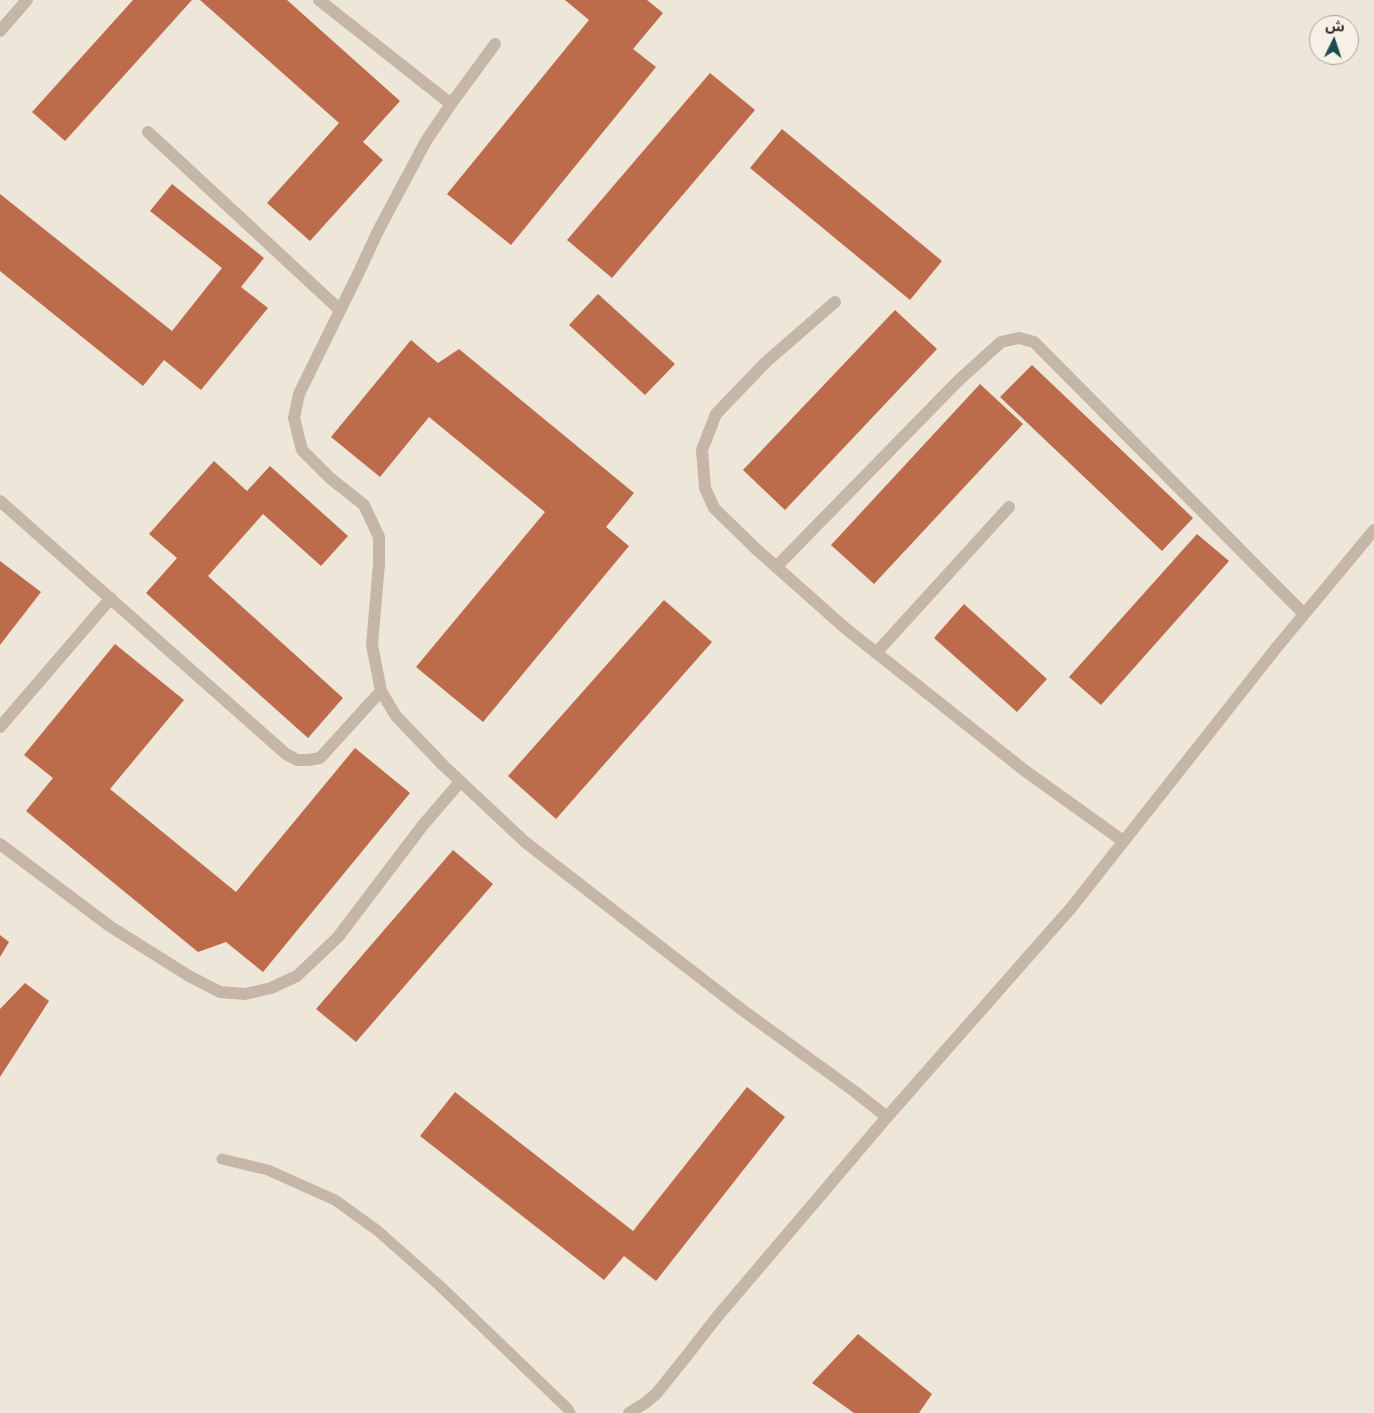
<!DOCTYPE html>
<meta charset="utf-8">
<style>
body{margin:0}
#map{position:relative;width:1374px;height:1413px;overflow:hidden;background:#efe6da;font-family:"DM Sans","Noto Sans Arabic",sans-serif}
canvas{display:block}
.north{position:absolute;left:1309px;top:15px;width:50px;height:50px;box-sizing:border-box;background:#f7f0e6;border:1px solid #a9a19a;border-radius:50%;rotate:4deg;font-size:14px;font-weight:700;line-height:20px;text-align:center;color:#332b27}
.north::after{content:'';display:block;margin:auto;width:18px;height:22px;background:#204c51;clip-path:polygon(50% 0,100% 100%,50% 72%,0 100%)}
</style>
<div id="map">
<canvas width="1374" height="1413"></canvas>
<div class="north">ش</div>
</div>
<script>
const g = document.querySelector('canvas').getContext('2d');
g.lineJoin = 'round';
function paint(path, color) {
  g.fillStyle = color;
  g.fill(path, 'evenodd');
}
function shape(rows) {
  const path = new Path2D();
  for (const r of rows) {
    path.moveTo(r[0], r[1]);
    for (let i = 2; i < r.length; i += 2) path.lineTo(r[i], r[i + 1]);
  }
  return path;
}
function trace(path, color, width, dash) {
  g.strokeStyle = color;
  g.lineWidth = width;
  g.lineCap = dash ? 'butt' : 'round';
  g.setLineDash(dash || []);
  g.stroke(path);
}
paint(shape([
 [133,0,192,0,65,141,32,112],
 [200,0,287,0,400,101,363,142,383,160,310,241,267,203,339,123],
 [565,0,647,0,663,13,633,49,656,67,511,245,447,194,589,20],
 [710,73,755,110,612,278,567,240],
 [782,129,942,261,910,300,750,168],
 [172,184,264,258,241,287,268,308,201,390,164,360,143,386,0,271,0,194,172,331,222,268,150,211],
 [598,294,675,364,645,395,569,325],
 [895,310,937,349,785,510,743,470],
 [411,340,438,363,459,349,634,493,606,527,629,546,483,722,416,667,545,512,429,417,380,477,331,437],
 [1032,365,1193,518,1162,551,1000,397],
 [980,384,1023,424,874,584,831,545],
 [214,461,247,491,270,466,348,536,321,566,263,514,208,576,343,698,308,738,146,593,177,558,149,534],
 [1197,534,1229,561,1101,705,1069,677],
 [0,561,41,592,0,645],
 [664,600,712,642,556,819,508,776],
 [964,604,1047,679,1017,712,934,638],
 [115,644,184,700,110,789,236,892,355,748,410,793,263,972,226,942,198,952,26,811,53,778,24,755],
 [453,850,493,884,356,1042,316,1009],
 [0,935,9,942,0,957],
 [25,983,49,1001,0,1077,0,1009],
 [747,1087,785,1117,656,1281,624,1256,604,1280,420,1136,455,1092,633,1231],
 [858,1334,932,1394,919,1413,854,1413,812,1383]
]), '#bc6b4b');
trace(shape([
 [222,1159,268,1170,335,1200,378,1231,439,1285,567,1408,570,1413]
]), '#c6b6a7', 11);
trace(shape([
 [319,0,451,104,426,141,378,231,358,274,299,394,294,418,302,450,330,478,364,505,379,537,379,564,372,645,381,691,396,716,443,765,525,842,741,1009,854,1091,887,1117],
 [0,31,27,0],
 [451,104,495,44],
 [148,132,340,310],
 [835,302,766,362,716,414,702,450,705,488,714,508,755,548,845,628,1024,770,1123,841],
 [0,501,286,754,297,760,308,760,320,758,381,691],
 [776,567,958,381,1001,342,1019,338,1034,342,1304,614],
 [876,653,1009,507],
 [0,727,111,598],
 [0,844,111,927,189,976,220,992,245,994,271,988,297,976,338,937,423,825,460,782],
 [629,1413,645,1403,656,1394,685,1358,717,1317,887,1117,1071,908,1277,647,1374,530]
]), '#c6b6a7', 12);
</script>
